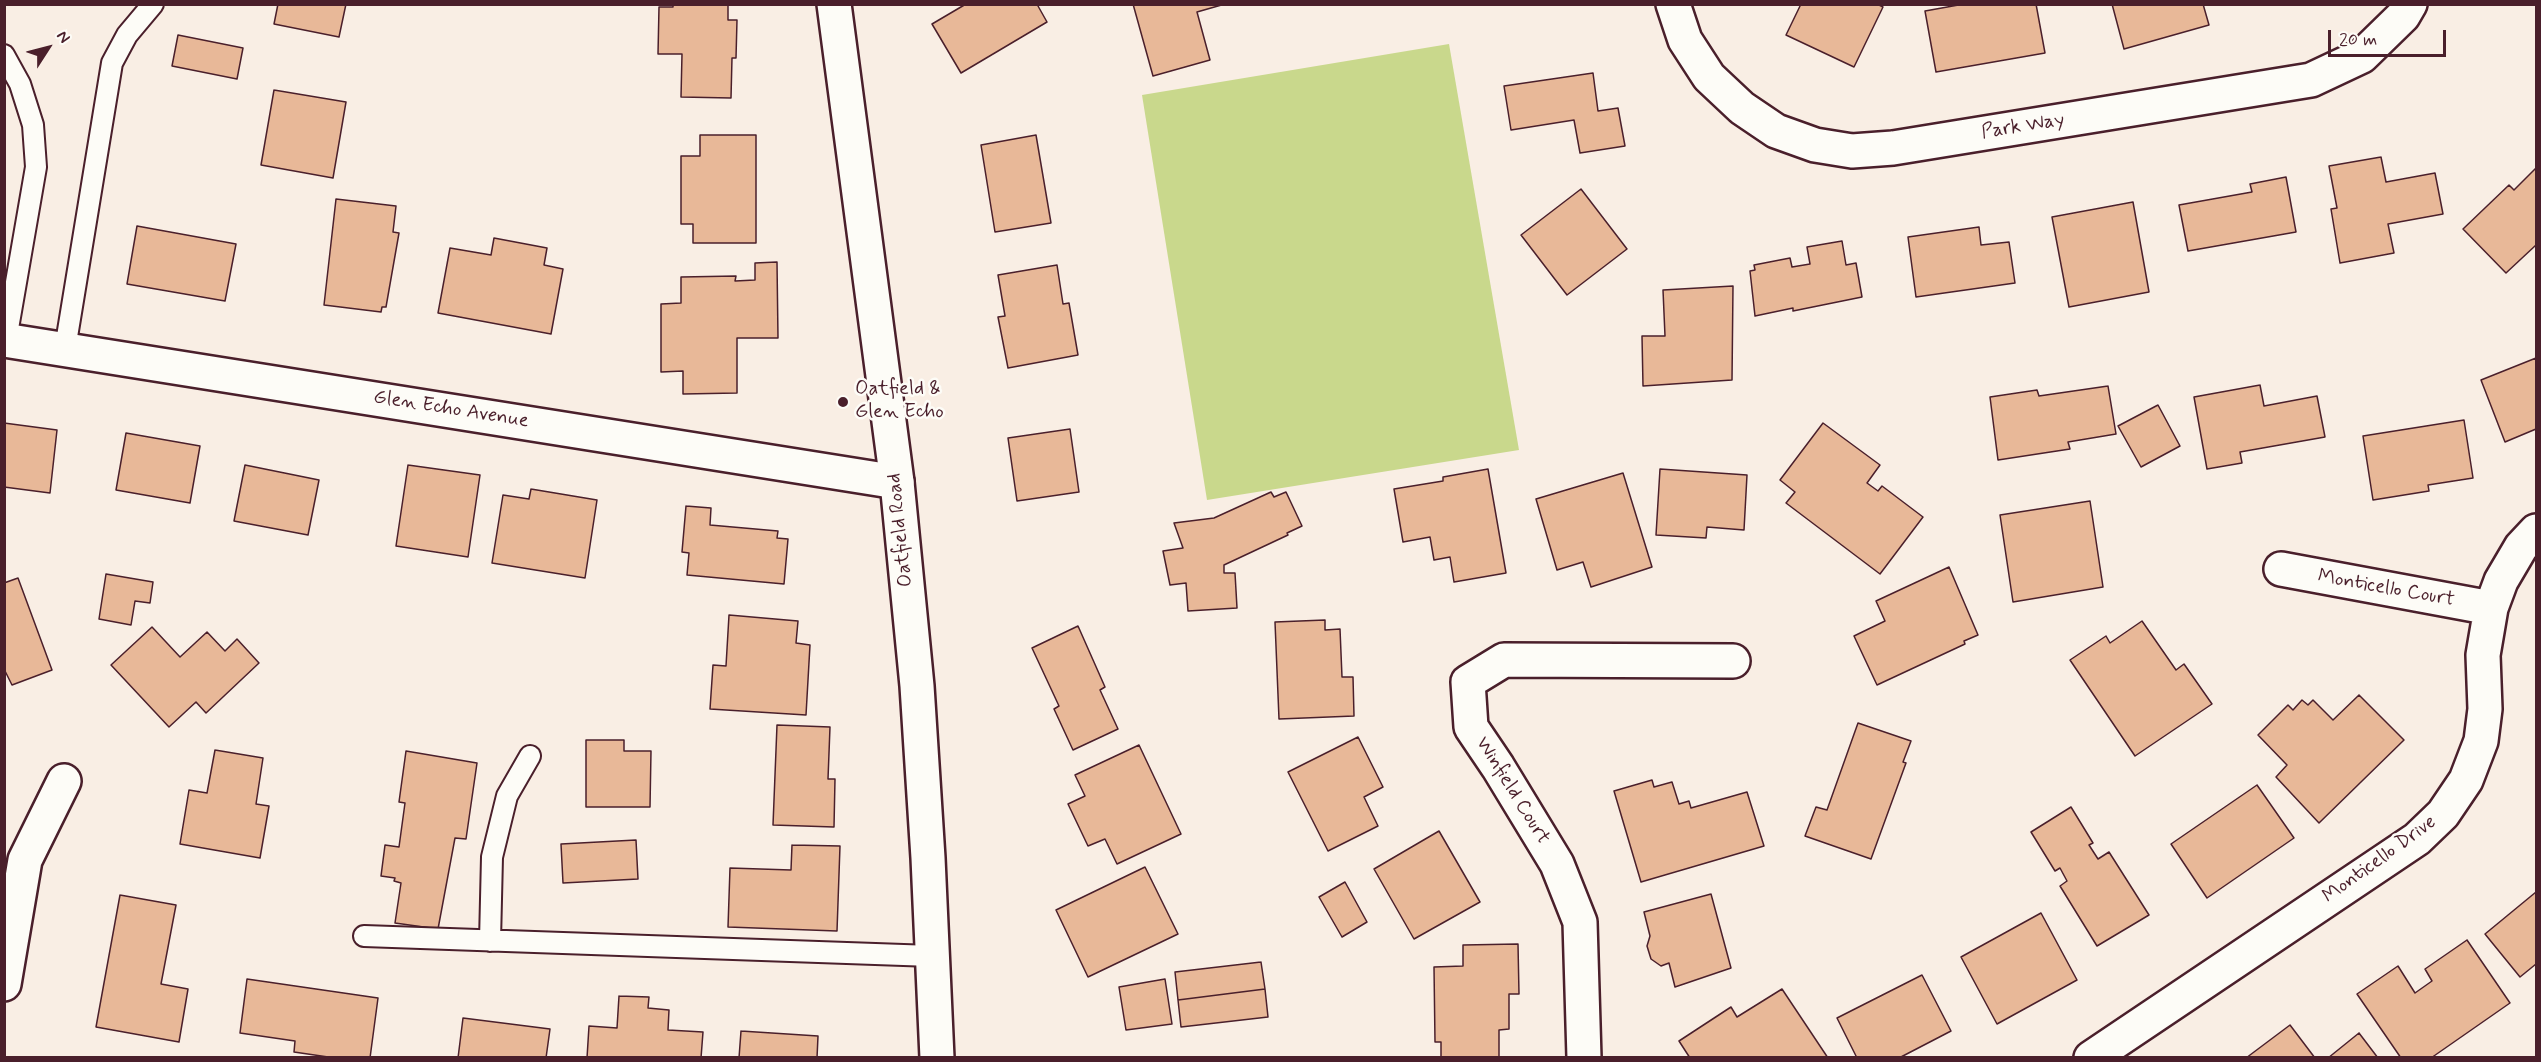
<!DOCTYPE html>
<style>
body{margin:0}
#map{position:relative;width:2541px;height:1062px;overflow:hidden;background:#f9eee4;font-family:Mynerve,sans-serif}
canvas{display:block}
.frame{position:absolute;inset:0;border:6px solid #4a1f2b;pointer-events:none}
.north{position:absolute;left:18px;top:18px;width:60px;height:60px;-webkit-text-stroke:4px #fdfcf7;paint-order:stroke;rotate:54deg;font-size:16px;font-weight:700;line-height:24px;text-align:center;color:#4a1f2b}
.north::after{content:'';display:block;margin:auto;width:21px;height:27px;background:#4a1f2b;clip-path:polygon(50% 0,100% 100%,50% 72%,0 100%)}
.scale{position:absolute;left:2328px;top:30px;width:118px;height:27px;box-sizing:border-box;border:3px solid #4a1f2b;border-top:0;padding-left:8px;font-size:18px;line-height:21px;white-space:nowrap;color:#4a1f2b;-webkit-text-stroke:4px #fdfcf7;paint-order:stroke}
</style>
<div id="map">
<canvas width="2541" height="1062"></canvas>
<div class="frame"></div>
<div class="north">N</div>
<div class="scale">20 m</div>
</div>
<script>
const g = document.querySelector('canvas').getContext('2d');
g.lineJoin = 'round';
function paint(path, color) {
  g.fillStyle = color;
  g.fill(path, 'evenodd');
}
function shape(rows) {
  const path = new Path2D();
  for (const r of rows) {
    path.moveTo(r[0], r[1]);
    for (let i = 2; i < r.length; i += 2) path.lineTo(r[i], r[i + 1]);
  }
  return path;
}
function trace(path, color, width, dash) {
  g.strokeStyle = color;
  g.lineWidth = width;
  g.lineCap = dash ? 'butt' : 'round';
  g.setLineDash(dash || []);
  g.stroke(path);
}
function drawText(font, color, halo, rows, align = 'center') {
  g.font = font + ' Mynerve,sans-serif';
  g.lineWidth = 5;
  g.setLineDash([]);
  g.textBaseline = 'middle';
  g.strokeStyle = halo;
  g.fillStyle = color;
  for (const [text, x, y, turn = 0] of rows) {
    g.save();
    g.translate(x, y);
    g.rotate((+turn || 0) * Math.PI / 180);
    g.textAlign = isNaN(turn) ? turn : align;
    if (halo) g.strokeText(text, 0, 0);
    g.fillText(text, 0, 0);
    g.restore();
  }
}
paint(shape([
 [1449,44,1519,450,1207,500,1142,95]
]), '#c9d88c');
const building = shape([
 [278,4,346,4,339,37,274,24,278,4],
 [673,4,728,4,728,20,737,20,736,58,732,58,731,98,681,97,682,54,658,54,659,7,673,7,673,4],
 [966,4,1041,4,1038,6,1047,22,961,73,932,24,966,4],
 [1133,4,1225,4,1197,12,1210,60,1153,76,1133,4],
 [1801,4,1877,4,1883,7,1854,67,1786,35,1801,4],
 [1964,4,2036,4,2045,53,1936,72,1925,11,1964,4],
 [2112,4,2203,4,2209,25,2124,49,2112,4],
 [178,35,243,48,237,79,172,66,178,35],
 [1593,73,1598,111,1618,108,1625,146,1580,153,1574,120,1511,130,1504,86,1593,73],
 [274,90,346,102,333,178,261,165,274,90],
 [700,135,756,135,756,243,693,243,693,224,681,224,681,156,700,156,700,135],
 [1036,135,1051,223,995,232,981,145,1036,135],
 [2381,157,2386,182,2435,173,2443,214,2388,224,2394,253,2340,263,2331,209,2337,208,2329,166,2381,157],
 [2536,168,2536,245,2506,273,2463,229,2509,185,2514,190,2536,168],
 [2286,177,2296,232,2188,251,2179,205,2252,192,2250,184,2286,177],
 [1581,189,1627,249,1567,295,1521,235,1581,189],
 [336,199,396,206,393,232,399,233,386,307,382,307,381,312,324,305,336,199],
 [2133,202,2149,292,2069,307,2052,217,2133,202],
 [137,226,236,244,225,301,127,284,137,226],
 [1979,227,1981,245,2009,242,2015,283,1916,297,1908,237,1979,227],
 [494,238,547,248,544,265,563,269,551,334,438,313,450,248,491,255,494,238],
 [1842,241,1846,265,1856,263,1862,297,1793,311,1793,308,1755,316,1750,271,1755,270,1754,265,1790,258,1792,267,1810,264,1807,247,1842,241],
 [777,262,778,338,737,338,737,393,683,394,683,371,661,372,661,304,681,303,681,277,736,276,735,281,755,280,755,263,777,262],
 [1057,265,1063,304,1069,303,1078,355,1008,368,998,317,1005,316,998,275,1057,265],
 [1733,286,1732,380,1643,386,1642,336,1665,336,1663,290,1733,286],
 [2536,358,2536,429,2505,442,2481,380,2536,358],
 [2260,385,2264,406,2317,396,2325,437,2240,452,2242,463,2207,469,2194,397,2260,385],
 [2108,386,2116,434,2068,442,2070,449,1998,460,1990,397,2037,390,2039,396,2108,386],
 [2158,405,2180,446,2141,467,2118,426,2158,405],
 [2464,420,2473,478,2428,485,2429,491,2373,500,2363,436,2464,420],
 [4,423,57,430,50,493,4,487,4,423],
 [1823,423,1880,465,1867,483,1878,491,1882,486,1923,517,1880,574,1786,503,1795,492,1780,480,1823,423],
 [1070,429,1079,492,1017,501,1008,438,1070,429],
 [126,433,200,446,190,503,116,490,126,433],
 [245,465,319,480,308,535,234,521,245,465],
 [408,465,480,475,468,557,396,546,408,465],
 [1488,469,1506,573,1454,582,1450,557,1434,560,1430,537,1403,542,1394,489,1443,481,1443,477,1488,469],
 [1660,469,1747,475,1744,530,1707,527,1706,538,1656,535,1660,469],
 [1623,473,1652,567,1591,587,1583,562,1557,570,1536,499,1623,473],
 [531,489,597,500,585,578,492,563,503,495,529,499,531,489],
 [1271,492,1274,497,1286,492,1302,526,1287,533,1288,535,1224,565,1224,573,1235,573,1237,608,1188,611,1186,583,1170,585,1163,551,1183,548,1174,523,1214,518,1271,492],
 [2090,501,2103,587,2013,602,2000,515,2090,501],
 [686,506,711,508,710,525,778,531,777,538,788,539,784,584,687,575,689,553,682,552,686,506],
 [1949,567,1978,635,1964,641,1965,644,1877,685,1854,636,1885,621,1876,601,1949,567],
 [106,574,153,582,150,603,135,601,131,625,99,619,106,574],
 [18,578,52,670,12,685,4,669,4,583,18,578],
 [729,615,798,621,796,643,810,645,806,715,710,709,713,665,726,666,729,615],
 [1325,620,1325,630,1340,629,1342,677,1353,677,1354,716,1279,719,1275,622,1325,620],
 [2142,621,2176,670,2184,664,2212,704,2135,756,2070,660,2106,636,2110,643,2142,621],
 [1078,626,1105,687,1100,690,1118,729,1073,750,1054,709,1059,706,1032,648,1078,626],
 [152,627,180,657,207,632,225,651,237,639,259,663,206,713,196,702,169,727,111,665,152,627],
 [2359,695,2404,740,2319,823,2276,777,2287,765,2258,735,2288,705,2293,710,2302,700,2308,705,2313,700,2333,720,2359,695],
 [1858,723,1911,741,1903,762,1906,763,1871,859,1805,836,1816,807,1827,810,1858,723],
 [777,725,830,727,828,779,835,779,834,827,773,825,777,725],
 [1358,737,1383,787,1364,797,1378,826,1328,851,1288,772,1358,737],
 [586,740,624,740,624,751,651,751,650,807,586,807,586,740],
 [1139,745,1181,834,1117,864,1105,839,1088,846,1068,804,1085,796,1075,775,1139,745],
 [215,750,263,758,256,804,269,806,260,858,180,844,189,790,207,793,215,750],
 [406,751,477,763,466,839,455,838,438,929,395,923,401,883,394,881,395,878,381,876,385,845,399,847,405,803,399,802,406,751],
 [1652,780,1654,787,1672,782,1679,804,1689,801,1691,808,1747,792,1764,846,1641,882,1614,791,1652,780],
 [2257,785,2294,838,2207,898,2171,844,2257,785],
 [2071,807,2093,843,2089,845,2098,859,2109,852,2149,915,2097,946,2060,886,2067,881,2060,868,2055,871,2031,832,2071,807],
 [1439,831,1480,902,1414,939,1374,869,1439,831],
 [636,840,638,879,563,883,561,844,636,840],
 [792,845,840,846,837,931,728,927,730,868,791,870,792,845],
 [1145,867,1178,934,1088,977,1056,910,1145,867],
 [1345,882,1367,922,1342,937,1319,897,1345,882],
 [2536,892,2536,964,2520,977,2485,934,2536,892],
 [1711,894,1731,968,1675,987,1669,963,1661,966,1651,959,1647,946,1650,936,1644,912,1711,894],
 [120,895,176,905,161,984,188,989,179,1042,96,1027,120,895],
 [2041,913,2077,980,1997,1024,1961,957,2041,913],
 [2467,940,2510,1003,2431,1058,2401,1058,2357,994,2398,966,2415,993,2432,981,2425,969,2467,940],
 [1518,944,1519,994,1509,994,1509,1029,1499,1030,1499,1058,1441,1058,1441,1042,1435,1042,1434,967,1463,966,1463,945,1518,944],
 [1261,962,1265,989,1178,1000,1175,972,1261,962],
 [1922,975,1951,1031,1899,1058,1857,1058,1837,1018,1922,975],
 [247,979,378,998,370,1058,335,1058,294,1052,295,1041,240,1033,247,979],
 [1165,979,1172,1024,1126,1030,1119,987,1165,979],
 [1265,989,1268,1017,1181,1027,1178,1000,1265,989],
 [1782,989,1828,1058,1690,1058,1679,1041,1731,1007,1737,1017,1782,989],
 [619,996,649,997,648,1008,669,1010,668,1030,703,1032,701,1058,587,1058,589,1026,617,1028,619,996],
 [463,1018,550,1029,546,1058,458,1058,463,1018],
 [2290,1025,2315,1058,2246,1058,2290,1025],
 [741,1031,818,1036,817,1058,739,1058,741,1031],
 [2359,1033,2378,1058,2328,1058,2359,1033]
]);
paint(building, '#e8b898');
trace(building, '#4a1f2b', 1.5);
const service = shape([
 [4,55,20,84,33,125,36,167,6,340],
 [65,349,112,63,127,35,153,4],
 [364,936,932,956],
 [490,941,492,857,507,796,530,756]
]);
const minor = shape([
 [1673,4,1685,40,1709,77,1742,108,1776,131,1815,145,1852,151,1893,148,2311,80,2362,56,2403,16,2410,4],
 [2281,569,2491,608],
 [4,984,25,860,64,781],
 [1584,1058,1580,922,1557,864,1498,767,1471,727,1468,682,1504,660,1733,661],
 [2091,1058,2417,839,2443,814,2466,780,2481,741,2485,709,2483,655,2491,608,2501,581,2521,547,2536,531]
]);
const tertiary = shape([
 [4,340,897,482]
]);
const secondary = shape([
 [834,4,897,482,917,686,928,858,937,1058]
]);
trace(service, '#4a1f2b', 24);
trace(minor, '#4a1f2b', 38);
trace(tertiary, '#4a1f2b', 38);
trace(secondary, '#4a1f2b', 38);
trace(service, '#fdfcf7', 20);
trace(minor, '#fdfcf7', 33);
trace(tertiary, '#fdfcf7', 33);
trace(secondary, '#fdfcf7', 33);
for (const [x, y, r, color] of [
 [843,402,6,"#4a1f2b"]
]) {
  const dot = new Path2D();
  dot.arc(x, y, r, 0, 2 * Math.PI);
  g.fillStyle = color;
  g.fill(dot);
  trace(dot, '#fdfcf7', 2);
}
drawText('20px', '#4a1f2b', '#fdfcf7', [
 ["Park Way",2023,127,-9],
 ["Glen Echo Avenue",451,410,9],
 ["Oatfield Road",901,530,-96],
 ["Monticello Court",2386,589,10],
 ["Winfield Court",1512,791,58],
 ["Monticello Drive",2380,860,-36]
]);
drawText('20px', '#4a1f2b', '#fdfcf7', [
 ["Oatfield &",855,390],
 ["Glen Echo",855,413]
], 'left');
</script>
